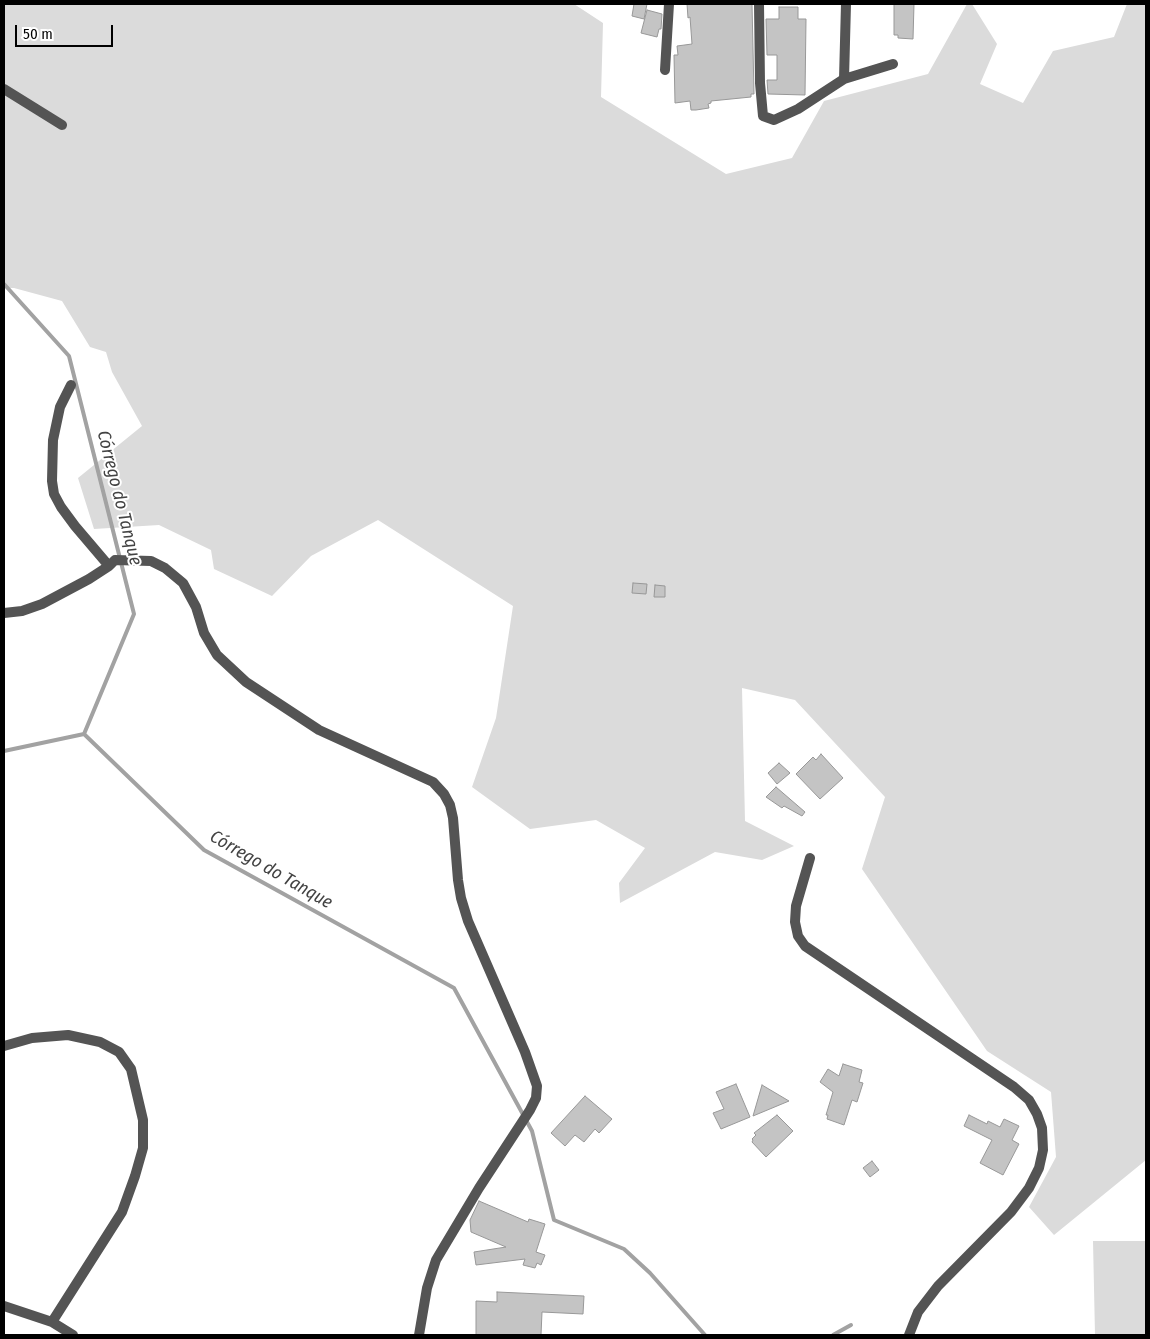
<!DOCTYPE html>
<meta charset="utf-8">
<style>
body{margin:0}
#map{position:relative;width:1150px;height:1339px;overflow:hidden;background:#fff;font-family:"Fira Sans Condensed",sans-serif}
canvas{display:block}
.frame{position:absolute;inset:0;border:5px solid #000;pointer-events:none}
.scale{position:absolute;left:15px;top:25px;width:98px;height:22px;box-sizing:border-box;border:2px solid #000;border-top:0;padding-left:6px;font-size:15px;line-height:18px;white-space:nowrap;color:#000;-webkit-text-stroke:4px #fff;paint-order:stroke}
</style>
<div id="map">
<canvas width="1150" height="1339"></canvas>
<div class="frame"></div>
<div class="scale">50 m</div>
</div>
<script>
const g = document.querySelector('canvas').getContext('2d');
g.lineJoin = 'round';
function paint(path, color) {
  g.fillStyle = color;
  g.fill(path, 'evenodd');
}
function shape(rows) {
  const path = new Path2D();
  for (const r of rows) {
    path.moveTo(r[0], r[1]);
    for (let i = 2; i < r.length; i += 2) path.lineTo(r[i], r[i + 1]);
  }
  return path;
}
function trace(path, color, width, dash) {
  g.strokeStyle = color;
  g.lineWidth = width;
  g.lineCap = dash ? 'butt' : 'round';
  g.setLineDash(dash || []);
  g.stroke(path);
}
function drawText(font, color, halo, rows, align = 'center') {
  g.font = font + ' "Fira Sans Condensed",sans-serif';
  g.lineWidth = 4;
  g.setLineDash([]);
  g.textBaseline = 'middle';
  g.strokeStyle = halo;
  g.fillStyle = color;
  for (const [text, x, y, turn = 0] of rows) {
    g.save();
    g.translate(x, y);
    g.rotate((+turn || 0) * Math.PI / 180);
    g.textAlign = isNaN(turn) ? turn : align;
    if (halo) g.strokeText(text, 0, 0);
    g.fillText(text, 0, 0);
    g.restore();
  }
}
paint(shape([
 [4,4,574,4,603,23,601,97,726,174,792,158,824,101,928,74,967,4,972,4,997,44,980,84,1023,103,1053,51,1114,37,1127,4,1146,4,1146,1160,1054,1235,1029,1207,1056,1157,1051,1092,987,1051,862,869,885,797,795,700,742,688,745,821,794,846,762,860,715,852,620,903,619,883,645,848,596,820,530,829,472,787,496,718,513,606,378,520,311,556,272,596,214,569,211,550,159,525,94,529,78,478,142,426,112,372,106,352,90,347,62,301,14,288,4,288],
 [1093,1241,1146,1241,1146,1335,1095,1335]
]), '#dbdbdb');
trace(shape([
 [4,284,69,356,134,614,84,734,204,850,454,988,532,1131,554,1220,624,1249,650,1273,705,1335],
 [4,751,84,734],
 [833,1335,851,1325]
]), '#a2a2a2', 4);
const building = shape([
 [634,4,647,4,644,19,632,16,634,4],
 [687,4,752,4,754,94,751,94,751,97,711,101,711,103,708,104,709,108,696,110,691,110,690,101,675,103,674,55,678,55,677,46,692,44,690,17,688,18,687,4],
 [894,4,914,4,913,39,898,38,898,35,894,35,894,4],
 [779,7,798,7,798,19,806,19,805,95,768,94,767,80,777,80,777,55,767,55,766,19,779,19,779,7],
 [647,10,662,14,661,29,659,29,657,37,641,33,647,10],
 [633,583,647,584,646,594,632,593,633,583],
 [655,585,665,586,665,597,654,597,655,585],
 [821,754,843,778,820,799,796,774,813,757,816,760,821,754],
 [779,763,790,773,777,784,768,773,779,763],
 [776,787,805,812,802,816,784,806,782,808,766,797,776,787],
 [843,1064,862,1070,859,1082,863,1083,857,1102,852,1100,844,1125,827,1119,828,1115,826,1115,833,1092,820,1082,828,1069,839,1076,843,1064],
 [736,1084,750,1117,721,1129,713,1113,724,1109,716,1092,736,1084],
 [762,1085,789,1101,753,1116,762,1085],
 [585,1096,612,1119,599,1133,595,1129,584,1142,575,1135,565,1146,551,1133,585,1096],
 [777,1115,793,1131,766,1157,752,1142,753,1140,752,1139,756,1135,754,1133,777,1115],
 [969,1115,987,1124,988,1121,1000,1127,1004,1119,1019,1126,1012,1140,1019,1144,1003,1175,980,1163,992,1140,964,1126,969,1115],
 [872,1161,879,1170,870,1177,863,1168,872,1161],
 [479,1201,528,1222,529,1219,545,1224,536,1252,545,1255,541,1265,537,1263,535,1268,523,1265,525,1259,476,1265,474,1252,506,1247,471,1232,470,1220,479,1201],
 [497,1292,584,1296,583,1314,542,1312,541,1335,476,1335,476,1301,497,1302,497,1292]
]);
paint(building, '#c4c4c4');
trace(building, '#989898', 1);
trace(shape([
 [759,4,760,83,763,116,774,120,798,109,844,79],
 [846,4,844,79,893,64],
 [665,70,669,4],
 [4,89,62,125],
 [71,385,60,407,53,440,52,481,54,494,61,507,75,526,109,566],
 [4,613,22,611,42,604,89,579,109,566,115,560,151,561,165,568,183,583,196,607,204,633,217,655,246,682,319,730,433,782,444,794,450,805,453,818,458,880,461,898,468,921,525,1052,537,1086,536,1098,530,1110,479,1188,436,1260,427,1288,419,1335],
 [810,858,796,906,795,922,798,936,805,946,1014,1087,1029,1100,1037,1114,1042,1128,1043,1150,1039,1168,1029,1188,1011,1212,938,1286,918,1312,909,1335],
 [4,1046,32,1038,68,1035,100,1042,119,1052,131,1069,143,1120,143,1148,135,1176,122,1212,52,1322],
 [4,1306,52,1322,73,1335]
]), '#545454', 10);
drawText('italic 18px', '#434343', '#fff', [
 ["Córrego do Tanque",119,498,76],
 ["Córrego do Tanque",271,870,30]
]);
</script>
